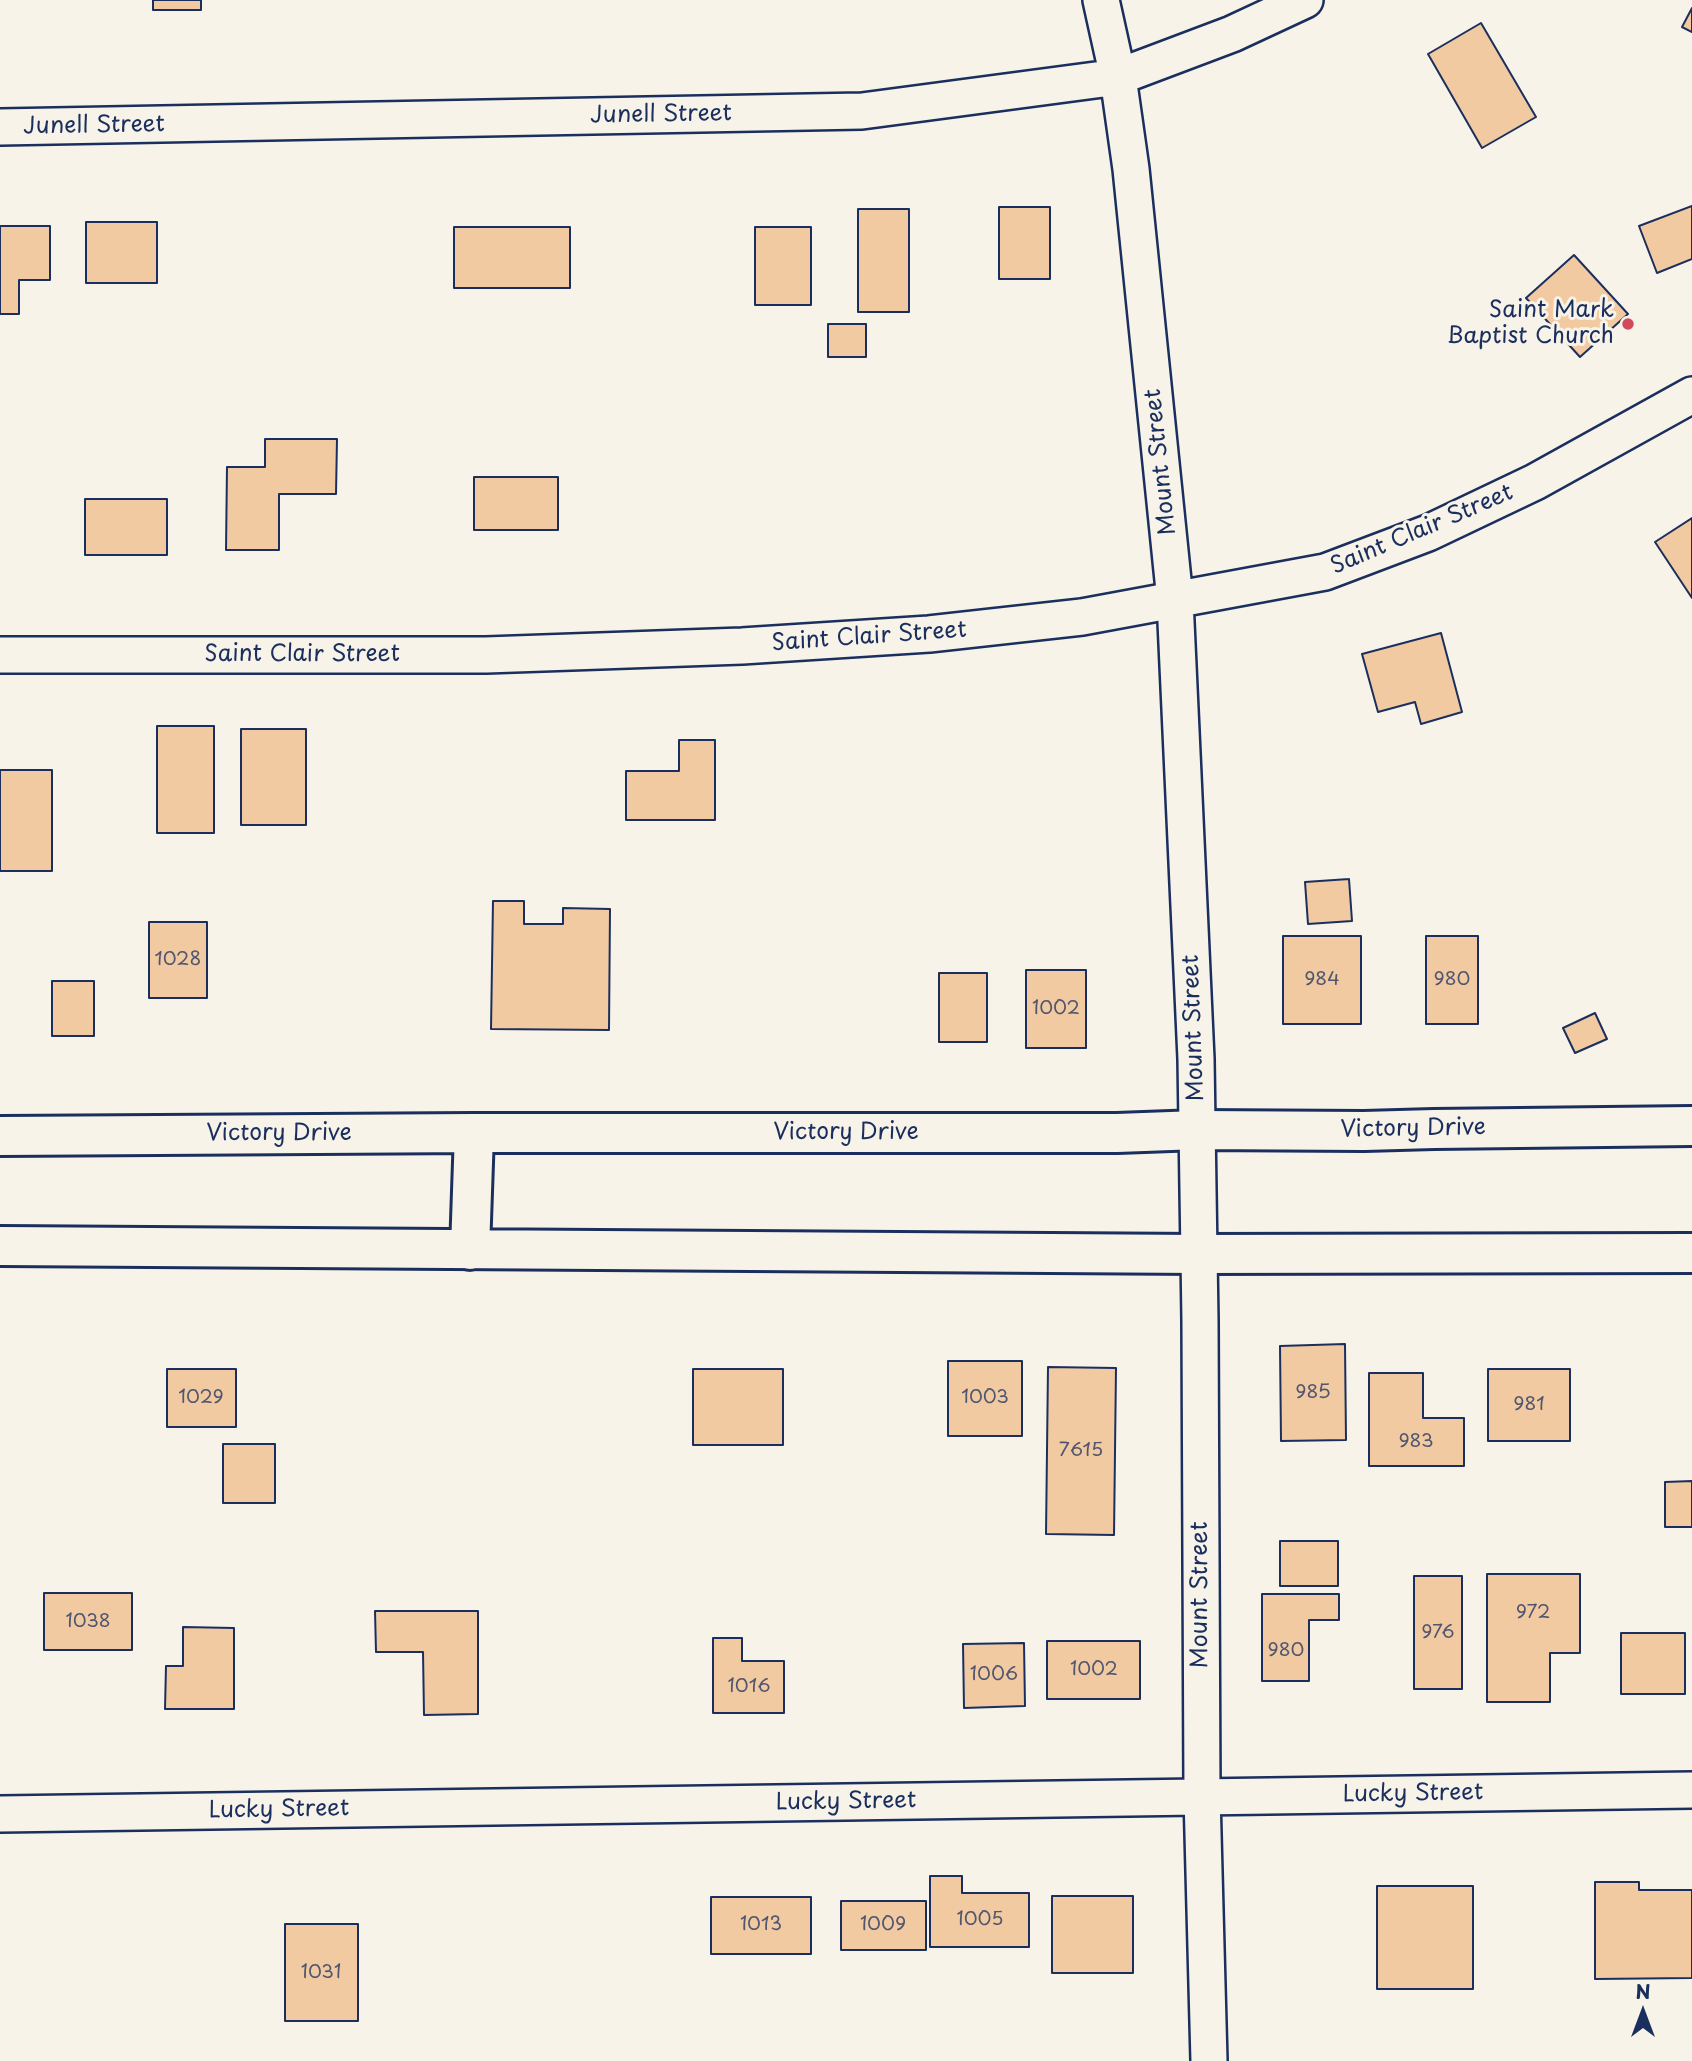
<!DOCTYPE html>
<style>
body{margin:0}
#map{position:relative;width:1692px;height:2061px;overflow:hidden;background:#f7f3e8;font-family:"Playpen Sans",sans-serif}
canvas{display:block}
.north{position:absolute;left:1608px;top:1977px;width:70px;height:70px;-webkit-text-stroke:5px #f7f3e8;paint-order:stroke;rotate:0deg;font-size:19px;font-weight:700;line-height:28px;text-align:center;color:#1b2f5e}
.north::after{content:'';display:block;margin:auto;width:24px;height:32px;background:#1b2f5e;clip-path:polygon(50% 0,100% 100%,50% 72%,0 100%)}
</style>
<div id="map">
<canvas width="1692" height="2061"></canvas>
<div class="north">N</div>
</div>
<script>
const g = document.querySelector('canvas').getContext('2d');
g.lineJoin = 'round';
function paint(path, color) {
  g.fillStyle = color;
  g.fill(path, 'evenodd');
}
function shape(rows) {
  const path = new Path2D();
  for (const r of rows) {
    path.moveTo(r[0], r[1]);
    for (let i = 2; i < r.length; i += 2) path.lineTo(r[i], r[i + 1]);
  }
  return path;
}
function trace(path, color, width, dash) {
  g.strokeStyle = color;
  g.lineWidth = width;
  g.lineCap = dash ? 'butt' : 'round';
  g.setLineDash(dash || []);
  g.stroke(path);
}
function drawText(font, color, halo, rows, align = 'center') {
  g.font = font + ' "Playpen Sans",sans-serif';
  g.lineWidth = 6;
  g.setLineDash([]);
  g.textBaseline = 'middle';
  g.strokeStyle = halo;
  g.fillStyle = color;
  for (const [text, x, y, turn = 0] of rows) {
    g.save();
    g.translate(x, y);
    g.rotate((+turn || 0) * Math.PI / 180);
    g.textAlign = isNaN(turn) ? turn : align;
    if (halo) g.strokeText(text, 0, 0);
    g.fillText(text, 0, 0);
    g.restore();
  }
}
const building = shape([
 [153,0,201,0,201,10,153,10,153,0],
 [1692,8,1692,32,1682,27,1692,8],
 [1481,23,1536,117,1482,148,1428,54,1481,23],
 [1692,206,1692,259,1657,273,1639,226,1692,206],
 [999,207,1050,207,1050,279,999,279,999,207],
 [858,209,909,209,909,312,858,312,858,209],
 [86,222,157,222,157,283,86,283,86,222],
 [0,226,50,226,50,280,19,280,19,314,0,314,0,226],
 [454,227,570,227,570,288,454,288,454,227],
 [755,227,811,227,811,305,755,305,755,227],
 [1574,255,1628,314,1580,357,1526,298,1574,255],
 [828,324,866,324,866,357,828,357,828,324],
 [265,439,337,439,336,494,279,494,279,550,226,550,227,467,265,467,265,439],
 [474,477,558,477,558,530,474,530,474,477],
 [85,499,167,499,167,555,85,555,85,499],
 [1692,518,1692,598,1655,542,1692,518],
 [1441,633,1462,712,1421,724,1415,702,1378,712,1362,654,1441,633],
 [157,726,214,726,214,833,157,833,157,726],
 [241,729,306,729,306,825,241,825,241,729],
 [679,740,715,740,715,820,626,820,626,771,679,771,679,740],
 [0,770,52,770,52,871,0,871,0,770],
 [1349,879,1352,921,1308,924,1305,882,1349,879],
 [493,901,524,901,524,924,563,924,563,908,610,909,609,1030,491,1029,493,901],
 [149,922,207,922,207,998,149,998,149,922],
 [1283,936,1361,936,1361,1024,1283,1024,1283,936],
 [1426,936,1478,936,1478,1024,1426,1024,1426,936],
 [1026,970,1086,970,1086,1048,1026,1048,1026,970],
 [939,973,987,973,987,1042,939,1042,939,973],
 [52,981,94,981,94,1036,52,1036,52,981],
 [1595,1013,1607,1039,1575,1053,1563,1028,1595,1013],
 [1345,1344,1346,1440,1281,1441,1280,1346,1345,1344],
 [948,1361,1022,1361,1022,1436,948,1436,948,1361],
 [1048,1367,1116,1368,1114,1535,1046,1534,1048,1367],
 [167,1369,236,1369,236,1427,167,1427,167,1369],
 [693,1369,783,1369,783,1445,693,1445,693,1369],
 [1488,1369,1570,1369,1570,1441,1488,1441,1488,1369],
 [1369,1373,1423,1373,1423,1418,1464,1418,1464,1466,1369,1466,1369,1373],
 [223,1444,275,1444,275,1503,223,1503,223,1444],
 [1692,1481,1692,1527,1665,1527,1665,1482,1692,1481],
 [1280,1541,1338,1541,1338,1586,1280,1586,1280,1541],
 [1487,1574,1580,1574,1580,1653,1550,1653,1550,1702,1487,1702,1487,1574],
 [1414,1576,1462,1576,1462,1689,1414,1689,1414,1576],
 [44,1593,132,1593,132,1650,44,1650,44,1593],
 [1262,1594,1339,1594,1339,1620,1309,1620,1309,1681,1262,1681,1262,1594],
 [375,1611,478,1611,478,1714,424,1715,423,1652,376,1652,375,1611],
 [183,1627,234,1628,234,1709,165,1709,166,1666,183,1666,183,1627],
 [1621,1633,1685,1633,1685,1694,1621,1694,1621,1633],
 [713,1638,742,1638,742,1661,784,1661,784,1713,713,1713,713,1638],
 [1047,1641,1140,1641,1140,1699,1047,1699,1047,1641],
 [1024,1643,1025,1706,964,1708,963,1644,1024,1643],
 [930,1876,962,1876,962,1893,1029,1893,1029,1947,930,1947,930,1876],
 [1595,1882,1639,1882,1639,1890,1692,1890,1692,1978,1595,1979,1595,1882],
 [1377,1886,1473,1886,1473,1989,1377,1989,1377,1886],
 [1052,1896,1133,1896,1133,1973,1052,1973,1052,1896],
 [711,1897,811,1897,811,1954,711,1954,711,1897],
 [841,1901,926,1901,926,1950,841,1950,841,1901],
 [285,1924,358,1924,358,2021,285,2021,285,1924]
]);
paint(building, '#f2caa1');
trace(building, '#1b2f5e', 2);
const minor = shape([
 [1101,0,1118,77,1131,169,1175,600,1196,1059,1200,1321,1202,1796,1209,2061],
 [0,127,862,111,1118,77,1232,34,1305,0],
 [0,655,486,655,742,646,929,634,1082,617,1325,572,1428,533,1535,482,1692,395],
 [0,1814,1692,1790]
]);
const secondary = shape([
 [0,1136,474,1133,1117,1133,1198,1130,1364,1131,1434,1129,1692,1126],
 [0,1246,1199,1254,1692,1253],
 [470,1250,474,1133]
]);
trace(minor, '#1b2f5e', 40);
trace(secondary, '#1b2f5e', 44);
trace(minor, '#f7f3e8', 35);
trace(secondary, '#f7f3e8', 38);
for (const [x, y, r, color] of [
 [1628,324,7,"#d1495b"]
]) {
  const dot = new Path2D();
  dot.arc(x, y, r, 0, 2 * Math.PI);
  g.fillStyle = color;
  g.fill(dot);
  trace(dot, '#f7f3e8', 2.5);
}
drawText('19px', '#51566f', null, [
 ["1028",178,960],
 ["984",1322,980],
 ["980",1452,980],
 ["1002",1056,1009],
 ["985",1313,1393],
 ["1029",201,1398],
 ["1003",985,1398],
 ["981",1529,1405],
 ["983",1416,1442],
 ["7615",1081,1451],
 ["972",1533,1613],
 ["1038",88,1622],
 ["976",1438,1633],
 ["980",1286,1651],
 ["1002",1094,1670],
 ["1006",994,1675],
 ["1016",749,1687],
 ["1005",980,1920],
 ["1013",761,1925],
 ["1009",883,1925],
 ["1031",321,1973]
]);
drawText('23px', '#1b2f5e', '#f7f3e8', [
 ["Junell Street",661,115,-1],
 ["Junell Street",94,126,-1],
 ["Mount Street",1161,462,-96],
 ["Saint Clair Street",1422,530,-23],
 ["Saint Clair Street",869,637,-4],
 ["Saint Clair Street",302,655],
 ["Mount Street",1194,1028,-92],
 ["Victory Drive",1413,1129,-1],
 ["Victory Drive",846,1133],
 ["Victory Drive",279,1134],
 ["Mount Street",1201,1595,-90],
 ["Lucky Street",1413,1794,-1],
 ["Lucky Street",846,1802,-1],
 ["Lucky Street",279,1810,-1]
]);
drawText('23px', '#1b2f5e', '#f7f3e8', [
 ["Saint Mark",1614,311],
 ["Baptist Church",1614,337]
], 'right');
</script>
